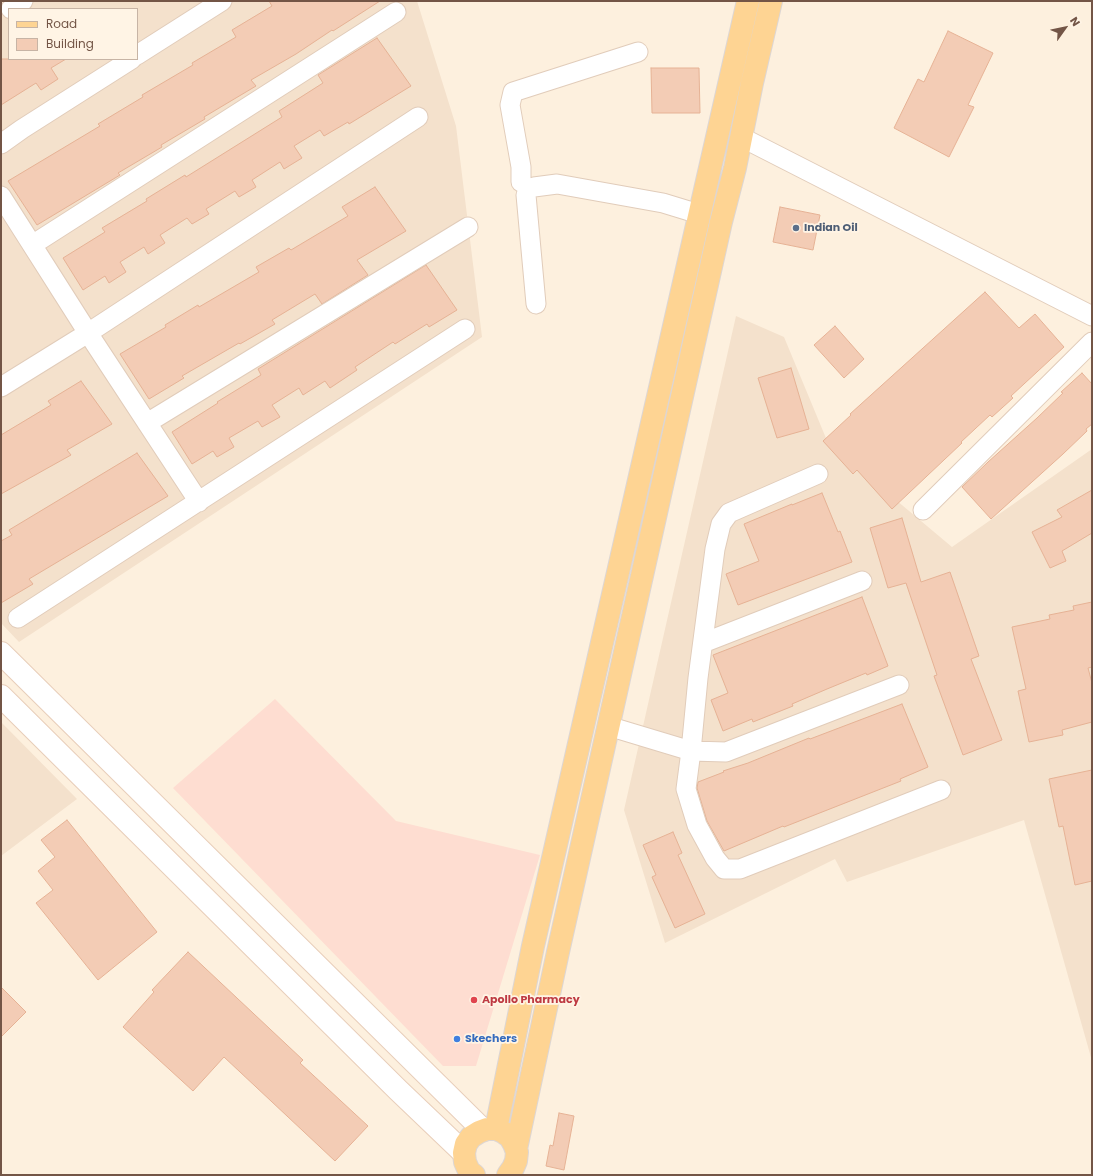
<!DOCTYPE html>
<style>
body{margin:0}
#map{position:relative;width:1093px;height:1176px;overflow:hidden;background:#fdf0de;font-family:Poppins,sans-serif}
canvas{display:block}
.frame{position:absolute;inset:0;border:2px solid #735546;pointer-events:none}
.legend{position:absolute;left:8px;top:8px;width:130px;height:52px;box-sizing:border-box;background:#fff4e5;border:1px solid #c7b4a5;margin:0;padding:5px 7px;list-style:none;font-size:12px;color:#735546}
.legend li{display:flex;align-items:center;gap:8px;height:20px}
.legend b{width:20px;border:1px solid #c7b4a5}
.north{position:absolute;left:1045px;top:8px;width:40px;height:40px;-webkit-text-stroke:3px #fff4e5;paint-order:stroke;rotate:57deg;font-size:11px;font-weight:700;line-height:16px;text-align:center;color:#735546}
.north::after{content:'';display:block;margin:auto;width:14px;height:18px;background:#735546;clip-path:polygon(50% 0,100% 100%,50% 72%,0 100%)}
</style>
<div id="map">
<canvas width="1093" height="1176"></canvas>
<div class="frame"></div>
<ul class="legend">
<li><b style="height:5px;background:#fed493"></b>Road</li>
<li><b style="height:11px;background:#f3ccb5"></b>Building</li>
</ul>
<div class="north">N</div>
</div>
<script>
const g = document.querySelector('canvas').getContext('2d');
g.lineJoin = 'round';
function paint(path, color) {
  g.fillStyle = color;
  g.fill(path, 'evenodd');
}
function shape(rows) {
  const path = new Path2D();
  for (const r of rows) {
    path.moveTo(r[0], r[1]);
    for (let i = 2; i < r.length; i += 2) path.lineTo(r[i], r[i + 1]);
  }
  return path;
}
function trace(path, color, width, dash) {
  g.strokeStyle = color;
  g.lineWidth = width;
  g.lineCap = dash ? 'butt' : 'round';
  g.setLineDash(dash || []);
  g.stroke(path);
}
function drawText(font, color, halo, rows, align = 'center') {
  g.font = font + ' Poppins,sans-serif';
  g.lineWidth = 3.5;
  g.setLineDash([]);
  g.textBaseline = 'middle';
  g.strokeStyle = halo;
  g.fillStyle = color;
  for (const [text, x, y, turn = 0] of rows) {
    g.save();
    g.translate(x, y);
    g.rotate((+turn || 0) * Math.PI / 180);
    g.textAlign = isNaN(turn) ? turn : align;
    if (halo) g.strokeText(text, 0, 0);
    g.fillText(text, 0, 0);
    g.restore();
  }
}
paint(shape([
 [1,1,417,1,456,126,482,337,19,642,1,623],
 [9,9,137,9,137,59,9,59],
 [736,316,784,337,828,443,952,547,1092,449,1092,1061,1024,820,847,882,835,859,665,943,624,810],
 [1,722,77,799,1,856]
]), '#f4e1cc');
paint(shape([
 [275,699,396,821,540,855,476,1066,443,1066,173,788]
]), '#feddd1');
const building = shape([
 [269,1,380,1,333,31,332,30,296,54,251,80,256,86,204,117,205,119,161,145,162,147,118,173,120,175,37,225,8,181,100,126,98,124,143,97,142,95,193,65,192,63,236,37,232,30,272,6,269,1],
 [948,31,993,53,968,105,974,107,949,157,894,128,918,79,924,82,948,31],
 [377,38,411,86,349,124,348,122,324,136,320,130,294,146,302,158,284,169,280,162,252,180,256,187,239,197,235,191,206,209,209,214,192,224,187,218,160,235,165,243,148,254,144,247,120,262,126,272,109,283,105,276,83,290,63,258,105,232,102,228,147,201,146,199,185,175,186,177,282,117,279,111,323,83,318,75,377,38],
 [1,59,66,59,51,68,58,79,41,90,36,83,1,105,1,59],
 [651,68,699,68,700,113,652,113,651,68],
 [375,187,406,231,357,260,368,275,322,304,315,294,272,320,275,324,240,344,239,343,182,376,184,378,149,399,120,354,166,327,165,325,198,305,199,307,259,272,256,267,289,248,291,250,348,216,342,207,375,187],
 [780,207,820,215,813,250,773,242,780,207],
 [426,265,457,310,429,327,427,324,395,344,393,342,355,367,357,370,330,388,325,381,303,395,299,388,272,405,280,417,262,427,258,421,229,438,234,447,217,457,213,451,192,464,172,432,218,403,217,402,261,375,258,369,426,265],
 [985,292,1019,328,1035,314,1064,347,1011,396,1013,398,992,417,990,415,961,442,962,443,892,509,857,470,853,474,823,441,851,415,850,414,985,292],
 [835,326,864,359,844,378,814,345,835,326],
 [791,368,809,429,777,438,758,378,791,368],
 [1082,373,1092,384,1092,424,1086,429,1087,431,1063,454,991,519,962,487,988,462,1037,418,1063,393,1061,392,1082,373],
 [81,381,112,424,67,450,71,455,1,494,1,435,51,405,48,401,81,381],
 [137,453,168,496,29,579,33,584,1,603,1,541,12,535,9,530,137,453],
 [1092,490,1092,533,1062,551,1066,561,1050,568,1032,532,1062,517,1057,510,1092,490],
 [822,493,838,532,840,531,852,562,738,605,726,574,759,561,744,524,792,504,792,505,822,493],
 [902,518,921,582,950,572,979,656,971,659,1002,740,963,755,934,676,937,675,906,583,888,588,870,528,902,518],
 [862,597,888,666,867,675,866,673,827,689,792,704,793,706,753,722,752,719,723,731,711,700,728,693,713,655,862,597],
 [1092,602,1092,667,1088,668,1092,683,1092,722,1062,730,1063,735,1029,742,1018,691,1026,689,1012,627,1050,619,1049,615,1074,610,1073,606,1092,602],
 [902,704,928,767,900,779,901,781,784,827,783,826,724,851,707,821,697,788,698,782,724,772,723,771,748,763,809,738,810,739,902,704],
 [1092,770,1092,881,1075,885,1063,826,1059,827,1049,779,1092,770],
 [67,820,157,932,98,980,36,903,53,890,38,871,55,857,41,840,67,820],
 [673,832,682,853,678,855,705,914,675,928,652,877,656,875,643,845,673,832],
 [188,952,303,1060,300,1063,368,1126,335,1161,224,1057,193,1091,123,1027,154,992,152,990,188,952],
 [1,987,26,1012,1,1037,1,987],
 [559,1113,574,1116,564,1170,546,1166,550,1145,553,1146,559,1113]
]);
paint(building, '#f3ccb5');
trace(building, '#e6b295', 1);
const street = shape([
 [11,9,23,1],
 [137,55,222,1],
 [741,137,1092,316],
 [1,144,22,129,132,59],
 [521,182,521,167,510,105,513,92,638,52],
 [534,187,557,184,663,203,699,214],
 [526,195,536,304],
 [1,196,88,333,199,502],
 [32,245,396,12],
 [1,387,88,333,418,117],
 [147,423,468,227],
 [818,474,729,513,721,524,715,549,698,678,691,751,726,752,899,685],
 [923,510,1092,342],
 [18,618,465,329],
 [703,643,862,581],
 [608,726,691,751,686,789,697,825,715,858,724,869,740,869,941,790]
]);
const secondary = shape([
 [1,653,483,1130],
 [1,696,398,1090,464,1153]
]);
const primary = shape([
 [496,1129,533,946,748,1],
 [516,1149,558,952,721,222,735,168,752,83,771,1],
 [474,1175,469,1171,465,1162,464,1153,466,1144,471,1137,479,1132,487,1129,496,1129,503,1132,510,1137,514,1144,517,1152,516,1161,513,1168,508,1175]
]);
trace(street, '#e1ccba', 21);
trace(secondary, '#e8ceba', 24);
trace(primary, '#ddd6d3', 24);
trace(street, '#fff', 19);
trace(secondary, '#fff', 22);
trace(primary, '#fed493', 22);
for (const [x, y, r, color] of [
 [796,228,4,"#5c6f8a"],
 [474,1000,4,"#e0444e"],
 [457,1039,4,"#3f7fe0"]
]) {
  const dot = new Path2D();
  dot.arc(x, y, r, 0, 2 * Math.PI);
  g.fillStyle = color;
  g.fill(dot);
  trace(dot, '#fff4e5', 1.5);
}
drawText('bold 11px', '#4e5e75', '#fff4e5', [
 ["Indian Oil",804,228]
], 'left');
drawText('bold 11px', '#be3a42', '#fff4e5', [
 ["Apollo Pharmacy",482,1000]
], 'left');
drawText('bold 11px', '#366cbe', '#fff4e5', [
 ["Skechers",465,1039]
], 'left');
</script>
